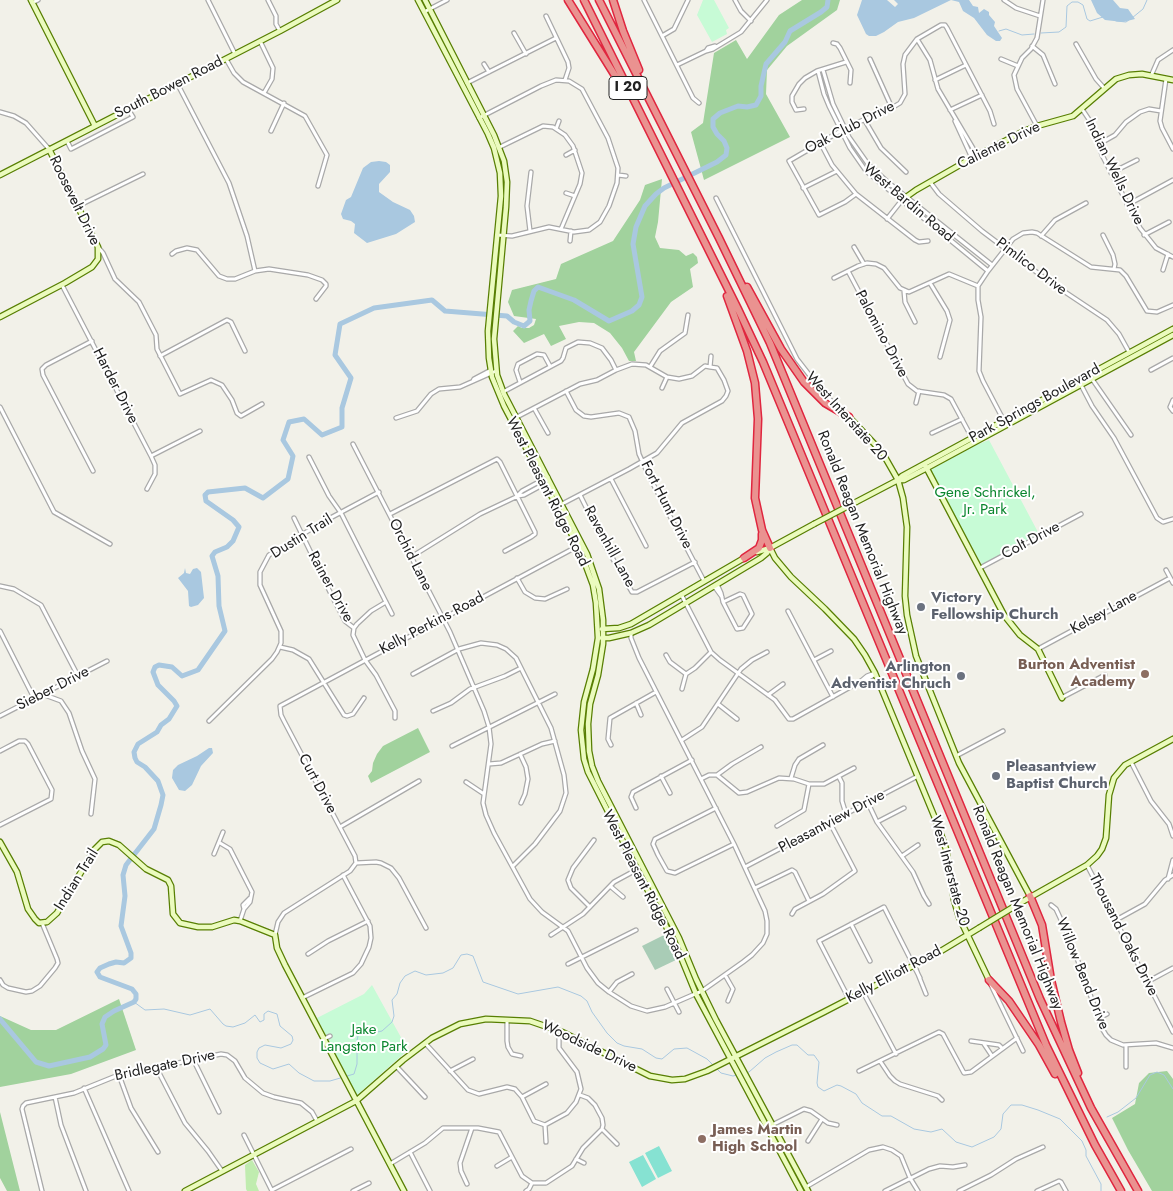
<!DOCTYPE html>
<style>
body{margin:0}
canvas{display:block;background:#f2f1e9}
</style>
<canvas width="1173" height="1191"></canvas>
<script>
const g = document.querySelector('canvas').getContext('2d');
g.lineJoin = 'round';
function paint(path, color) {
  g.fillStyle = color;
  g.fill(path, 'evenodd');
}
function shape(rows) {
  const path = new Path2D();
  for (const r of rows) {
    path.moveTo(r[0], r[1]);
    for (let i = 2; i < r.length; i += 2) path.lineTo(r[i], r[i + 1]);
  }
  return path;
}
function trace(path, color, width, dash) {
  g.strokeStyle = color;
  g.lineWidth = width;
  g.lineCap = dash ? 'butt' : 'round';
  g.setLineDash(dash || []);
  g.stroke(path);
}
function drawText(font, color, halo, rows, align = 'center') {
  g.font = font + ' Jost,sans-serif';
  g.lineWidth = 4;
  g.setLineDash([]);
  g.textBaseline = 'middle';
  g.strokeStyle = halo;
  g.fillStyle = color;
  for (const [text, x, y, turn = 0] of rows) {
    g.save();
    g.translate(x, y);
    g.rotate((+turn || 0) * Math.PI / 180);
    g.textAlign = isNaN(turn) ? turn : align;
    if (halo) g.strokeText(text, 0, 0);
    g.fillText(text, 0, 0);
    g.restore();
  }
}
paint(shape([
 [252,1160,259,1172,256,1184,259,1191,247,1191,246,1189,245,1165]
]), '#c0ecaf');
paint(shape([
 [802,0,840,0,837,10,787,46,767,70,766,94,790,137,704,180,691,132,703,123,714,53,736,40,747,59,779,15],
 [662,179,658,222,655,237,660,248,679,250,686,256,693,253,697,257,698,263,690,269,693,287,671,302,634,352,636,361,629,361,622,348,610,333,594,323,579,322,559,326,566,339,551,346,544,334,524,343,513,331,518,326,522,328,529,328,534,325,536,319,514,316,508,302,512,290,556,279,561,264,613,241,640,200,645,185],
 [418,728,430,752,371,783,368,776,372,771,373,763,377,754,383,746],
 [119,999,136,1050,71,1074,0,1087,0,1016,31,1030,56,1030],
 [1167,1071,1173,1079,1173,1191,1152,1191,1128,1150,1112,1118,1135,1104,1139,1083,1149,1073],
 [0,1112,20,1191,7,1191,0,1178]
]), '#a1d29d');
paint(shape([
 [666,934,678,959,655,970,642,946]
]), '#a9ccb6');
paint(shape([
 [703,0,714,0,729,28,726,30,727,34,712,42,697,15],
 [989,440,1039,534,982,565,930,470,976,445],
 [372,985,408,1050,357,1095,317,1018,364,994]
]), '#c7fbd6');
paint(shape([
 [659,1146,672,1171,658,1178,645,1153],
 [643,1155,656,1179,642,1187,629,1162]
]), '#86e2d2');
paint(shape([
 [862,0,887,0,895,7,898,4,894,0,969,0,973,6,978,7,979,13,984,9,989,12,989,15,995,22,994,26,1002,38,1000,41,996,41,987,35,974,18,963,11,959,2,951,0,914,18,898,22,884,32,876,36,869,36,866,34,857,15],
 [1091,0,1113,0,1120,8,1128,9,1135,19,1123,22,1105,20,1097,13],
 [379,161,386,162,390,165,390,172,379,184,379,192,393,202,410,210,414,216,415,222,396,234,367,243,354,233,355,224,351,221,343,219,341,214,346,200,351,197,363,168,371,162],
 [185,568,186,573,190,574,193,569,197,568,201,572,204,598,198,605,191,607,189,606,188,591,178,578,184,573],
 [209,748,212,748,213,753,201,766,192,785,185,791,179,790,172,778,173,770,178,765,197,756]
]), '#a9c8e0');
trace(shape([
 [1132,18,1143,9,1147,0],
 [1116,21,1126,22,1129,20],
 [999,31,1006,29,1022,35,1034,34],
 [1041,33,1059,32,1066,27,1067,6,1072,2,1078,2,1083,5,1087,19,1090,21,1103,17],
 [134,1002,145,1010,164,1009,190,1015,210,1009,223,1024,226,1026,233,1027,245,1023,255,1015,260,1022,264,1020,264,1014,268,1011,277,1014,280,1026,292,1036,293,1040,291,1044,281,1048,265,1045,259,1048,257,1052,257,1058,260,1063,273,1069,289,1064,299,1073,314,1081,330,1081,354,1074,357,1064,357,1040,358,1036,362,1032,368,1034,382,1031,392,1022,394,1016,392,1000,397,994,400,983,405,976,415,971,426,975,443,973,453,968,461,955,467,954,473,956,483,982,518,994,558,987,581,996,587,1001,592,1012,607,1033,617,1043,624,1046,642,1049,656,1058,662,1059,674,1049,687,1048,707,1059,713,1065],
 [716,1068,721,1073,733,1076,737,1075],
 [746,1073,749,1072,765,1058,776,1052,792,1045,797,1045,808,1055,814,1055,819,1062,817,1083,818,1087,824,1091,837,1085,841,1086,856,1094,862,1103,882,1116,891,1116,914,1129,931,1132,942,1129,956,1142,972,1147,994,1137,1001,1129,1003,1114,1011,1105,1022,1105,1038,1110,1060,1119,1082,1141,1086,1150,1086,1156,1101,1184,1101,1191],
 [1107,1117,1118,1112,1136,1098,1150,1075,1157,1072,1164,1075,1173,1089]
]), '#a9c8e0', 1);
trace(shape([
 [0,1019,36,1062,49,1066,90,1057,103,1049,106,1045,102,1024,105,1017,114,1011,134,1002,136,999,136,994,132,989,100,977,97,972,100,968,109,964,116,962,124,963,131,958,131,953,121,926,125,896,123,875,126,865,154,829,161,805,163,795,158,781,145,767,137,762,135,758,134,752,138,744,157,732,161,725,169,719,177,706,174,701,158,685,153,672,155,667,159,665,172,667,182,676,198,670,225,631,219,606,218,576,212,556,215,552,227,547,233,541,239,527,233,520,206,501,205,495,208,492,245,488,263,498,288,479,293,456,283,440,289,422,304,419,322,435,342,427,342,408,351,378,335,355,340,324,374,308,432,300,445,311,507,316,514,322,524,326,530,321,529,310,531,301,534,291,538,287,574,300,609,321,632,311,639,305,642,297,633,244,636,227,645,206,656,194,664,188,717,162,726,155,727,148,724,141,717,134,713,127,713,119,720,113,738,106,747,107,756,105,761,96,761,86,766,64,785,42,790,31,821,12,827,7,828,0]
]), '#a9c8e0', 5);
const street = shape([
 [208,0,235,54],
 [268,0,276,16,276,24,280,31],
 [644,0,693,98,699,103],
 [735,0,741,11,751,21],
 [1004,0,1016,8,1040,16],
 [32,3,38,0],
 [424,12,447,0],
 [546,16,568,62,569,68,565,80],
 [514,33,526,54],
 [662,36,674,29,688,0],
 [917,39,930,60,938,89,977,155],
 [260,41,273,68,272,79,264,93],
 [833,43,837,44,840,48,851,70,850,83],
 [1076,44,1096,79,1104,88],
 [1032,46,1043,55,1055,84],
 [706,51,713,49,741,32,767,0],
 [226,59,234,73,243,82,305,116,327,155,318,186],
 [870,59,892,108],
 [1001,59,1018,66],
 [484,64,489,72],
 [677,65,706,51,708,48,715,46],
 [823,70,833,104,849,137,868,164,890,184,992,265],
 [818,71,824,94,829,106,850,148,866,171,988,271],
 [1151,76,1158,60,1173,50],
 [1166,79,1160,121,1162,128,1173,149],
 [935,80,966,65],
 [177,83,229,183,247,236,255,271],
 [467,83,556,38],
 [804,109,796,110,792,102,792,96,799,84,805,78,817,71,846,62],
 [1082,109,1092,124,1102,155,1140,228,1156,248,1173,257],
 [950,110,982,95],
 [0,112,14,116,26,123,49,149],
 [479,118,541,86,556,80,569,81,582,89,608,138,618,168,617,183,609,206,600,222,589,230,574,232,549,227,512,236,497,235],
 [864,119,881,148,906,172],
 [955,121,972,158],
 [1037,126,1017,89,1014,75,1022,58,1031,49,1037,38,1043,0],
 [556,129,559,121],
 [271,131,284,103],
 [67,141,71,149,133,117,128,109],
 [820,142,832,165,856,194,915,240,919,242,928,241],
 [1099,144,1115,135,1126,122,1140,112,1149,109,1161,111],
 [500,147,543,126,553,127,565,135,573,146,582,173,580,184,561,229],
 [566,155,575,150],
 [1111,173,1137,160],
 [618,175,626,176],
 [930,182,939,194,982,231,1047,280,1107,320,1119,334,1129,352],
 [803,188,837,171],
 [566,193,575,196],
 [856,194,845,202,819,215,789,161,849,126,890,109,900,103,905,94,903,64,905,55,917,39,941,25,945,25,947,28,990,111,994,124],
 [716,198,797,359,825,395,842,410],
 [1127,205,1173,180],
 [78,206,143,174],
 [887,219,902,200],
 [530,231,527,206,531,172],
 [1103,235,1113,255,1115,264,1114,269],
 [1144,235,1169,222],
 [1041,236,1055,220,1086,203],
 [570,241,571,231],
 [98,247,103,253,115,279,139,302,156,335,157,349,180,394,211,380,222,385,232,400,237,413,241,416,262,404],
 [854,247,864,264],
 [172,254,176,251,187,248,197,250,219,276,227,279,235,279,255,271,269,269,308,275,322,280,326,284,326,286,316,299],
 [1163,270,1168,254],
 [848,271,908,384,917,391,944,395,951,399,972,438],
 [834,278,858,266,867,263,876,264,884,268,900,288,909,292,949,274,978,286],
 [930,283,947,311,950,320,940,357],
 [62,285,151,456,155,465,155,474,147,489],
 [978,286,988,271,1013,239,1023,233,1032,232,1037,233,1091,267,1120,270,1126,276,1147,311,1157,312,1173,305],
 [978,286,978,300,981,317,979,371,983,381,1004,421],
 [904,291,905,302,915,322],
 [92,341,46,365,42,369,43,375,93,471],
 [160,356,227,320,231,322,245,351],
 [650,367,660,351,685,333,688,315],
 [710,367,711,356],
 [1151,370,1173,358],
 [1092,379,1131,435],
 [473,381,474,379,491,370],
 [520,382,516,370,518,364,537,354,544,355,550,366],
 [1081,385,1092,406,1114,438,1157,518,1163,522,1173,519],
 [662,388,667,377],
 [566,391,576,410,584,416,591,417,619,413,629,417,635,431,639,454,650,478,704,581],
 [503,392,561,361,563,358,566,348,578,342,590,343,602,348,611,360,616,370],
 [1173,400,1170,407,1173,411],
 [916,403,919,391],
 [0,407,54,512,110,544],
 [534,408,548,433],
 [396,418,417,411,431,394,439,389,460,387,496,371],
 [515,418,580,384,597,380,616,370,632,364,646,365,667,377,679,379,692,376,705,366,710,367,717,368,724,380,728,391,726,396,722,401,682,423,657,453,629,469,562,504],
 [932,433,962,419],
 [353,444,450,632,484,711,489,727,491,744,483,803,486,815,494,833,530,899,542,912,568,931,587,968,598,983,609,992,631,1006,647,1011,665,1007,702,991,743,962,752,955,763,943,767,934,767,921,765,911,734,844,639,658,631,638,631,633],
 [151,456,200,431],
 [309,457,329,496,341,513,392,614],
 [611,479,646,546],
 [518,495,522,491,548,477],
 [580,495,606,547,632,592,637,592,695,562],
 [390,514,497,459,500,462,535,532,535,534,531,537,505,551],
 [294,518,332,596,345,621,354,628],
 [411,557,480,514,518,496,524,495,546,483],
 [980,568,1081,514],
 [1166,570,1173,583],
 [517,578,525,592,535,598,545,599,567,589],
 [717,584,721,593,723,602,737,629,743,628,752,614,743,595,740,594,723,602],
 [0,586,14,589,41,605,78,676],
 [714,586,722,597],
 [681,594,711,652,720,660,775,700,789,719,793,719,861,681,867,676,875,673],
 [386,602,371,611,357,624,354,628,353,635,365,660,376,675,395,711,395,718],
 [788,611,833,697],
 [0,631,34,698],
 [280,647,293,650,309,659,344,715,347,716,353,714,364,698],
 [1038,649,1170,578],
 [666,655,670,662,686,674],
 [814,660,831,651],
 [413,674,459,649,481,643,497,645,506,649,516,658,551,728,564,775,566,793,560,811,535,844,513,866],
 [686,674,695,668,711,652],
 [862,681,867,679,874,675],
 [682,689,686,674],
 [42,694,61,701,69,713,82,751,95,779,91,814],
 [768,695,783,684],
 [1063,697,1105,675],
 [636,703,641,715],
 [718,704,737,719],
 [433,711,451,703,470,689,505,676,521,668],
 [0,716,107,661],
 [209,721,272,659,277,652,281,643,281,631,260,585,260,572,269,555,321,523,379,492],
 [682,740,702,727,741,669,752,660,767,652],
 [611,745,608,739,610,718,656,692],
 [452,746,555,694],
 [0,751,19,741,25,741,28,744,52,790,51,799,0,825],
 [520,754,526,767,528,779,525,794,521,803],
 [956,756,1003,731],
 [1131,762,1151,801,1169,824,1173,836],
 [489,764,501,763,542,744,555,741],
 [717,775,732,764,761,747],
 [661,776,670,793],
 [839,777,842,783,842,801,846,814],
 [791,778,795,765,799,759,823,745],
 [701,779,709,775,717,775,739,793,747,792,779,778,794,779,809,784,824,784,854,768],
 [466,782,484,794],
 [868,803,877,822,913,872,924,896,929,904],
 [636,808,631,797,633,792,692,760],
 [716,808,655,839,653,844,658,855,667,871,675,873,734,844],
 [877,822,904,808],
 [777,826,804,810,809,784],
 [340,827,419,781],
 [220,843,230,849,252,892,250,902,244,909],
 [214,854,223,832],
 [902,856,918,845],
 [356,863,355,856,284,721,281,715,280,706,578,546],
 [356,863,376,862,381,863,391,868,399,878,426,928],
 [1087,865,1173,1032],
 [745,867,918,776],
 [1168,879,1173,860],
 [610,886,623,897],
 [755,888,792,870,795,872,809,901],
 [1051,905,1056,909,1070,939,1103,1030,1106,1035,1111,1040,1123,1045,1156,1043,1173,1048],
 [590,907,571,888,568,880,573,868,594,840],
 [792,914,795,909,823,894,855,871,830,823],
 [1116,920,1145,904,1165,880,1173,875],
 [240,921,244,909,243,905,250,898],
 [851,924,870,961],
 [275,935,278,922,284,913,350,871,356,863],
 [551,935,583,914,614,882,638,869],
 [308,954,328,941,368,921],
 [568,964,636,930],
 [916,969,926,994],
 [725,975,733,989,728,1001],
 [0,980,3,985,8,988,26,992,32,991,40,986,55,968,58,963,57,959,42,923],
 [1147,982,1173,968],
 [991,985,1023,1051],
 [667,989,679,1012],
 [609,992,617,982,632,974],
 [863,992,896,1054],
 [302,998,353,973,361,964,369,947,371,938,370,926,343,875],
 [849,999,819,941,884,907,920,978],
 [1099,1018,1107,1014],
 [507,1020,507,1041,508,1047,512,1054,521,1056],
 [324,1039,330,1036],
 [971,1041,999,1045,1002,1048],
 [425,1043,468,1090,479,1094,507,1087,515,1089,522,1097,534,1121,545,1125],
 [984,1044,992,1056],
 [1126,1045,1126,1067],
 [193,1059,219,1112],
 [880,1061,890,1076,895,1081,900,1084,938,1096,942,1100],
 [396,1066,425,1097],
 [156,1067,185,1123,208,1151,222,1171],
 [450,1071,473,1059],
 [859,1071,939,1032,943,1034,964,1073,971,1072,1017,1038],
 [119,1075,131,1108,158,1152],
 [84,1088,129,1191],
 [55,1097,61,1125,86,1191],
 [522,1097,546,1084],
 [545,1125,567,1113,576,1102,581,1089,577,1072,559,1048,559,1039,562,1032],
 [545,1125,546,1142],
 [772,1125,804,1109,811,1111,828,1123,837,1125],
 [602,1129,617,1144],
 [244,1135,272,1191],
 [808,1141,822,1119],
 [410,1152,430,1191],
 [576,1159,584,1163],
 [390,1164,425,1143,443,1128,478,1128,499,1132,522,1176,532,1183,546,1183,572,1166,583,1148,602,1129,603,1125,602,1118,595,1105,588,1098,580,1095],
 [497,1166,512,1157],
 [467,1184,461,1171,460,1163,472,1128],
 [806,1187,869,1150,883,1147,892,1150,901,1156,910,1178,918,1191],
 [272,1190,351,1149],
 [42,1191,22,1109,23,1106,26,1103,74,1093,116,1076,221,1054,227,1055,235,1061,245,1078,263,1093,274,1097,301,1103,312,1112,317,1121],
 [353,1191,369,1183],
 [526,1191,529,1189,532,1183],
 [885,1191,929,1169,940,1166,953,1167,965,1165],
 [959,1191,991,1175,1016,1159,1043,1147],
 [1037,1191,1059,1181,1061,1182,1066,1191]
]);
const secondary = shape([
 [31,0,95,126],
 [418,0,488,134,494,148,500,173,501,196,488,331,489,358,492,377,504,406,580,550,593,585,596,603,598,638,593,669,584,702,581,730,584,759,588,772,678,950,696,994,801,1191],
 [425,0,494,135,504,161,507,182,506,207,494,339,497,375,504,394,587,554,599,589,603,620,603,644,598,675,590,704,588,724,589,751,592,766,598,781,679,938,696,979,716,1020,808,1191],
 [0,175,280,31,337,0],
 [902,200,916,190,972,158,1022,132,1037,126,1073,116,1116,79,1129,75,1142,74,1173,80],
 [0,317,65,283,92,267,98,259,98,247,49,149],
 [849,417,882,452,898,480,903,498,907,527,905,596,907,615,916,656,959,763,1030,896],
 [926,467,1004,615,1020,635,1038,649,1062,698],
 [898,480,904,480,927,468,1173,335],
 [856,502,898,480,902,476,1173,329],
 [770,548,775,558,791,577,825,609,854,639,865,655,875,673,937,823,946,849,954,900,959,917,989,980],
 [757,552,770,548,814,524],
 [602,629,619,628,631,624,746,557],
 [602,638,609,638,631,633,649,625,761,558,767,553,770,548],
 [0,842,17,872,28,909,35,919,39,923,47,922,57,913,94,850,102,842,109,841,119,845,146,869,168,880,171,886,173,914,180,923,198,927,212,927,234,920,240,921,275,935,277,948,285,965,404,1191],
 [1020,903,1087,865,1097,856,1102,849,1106,838,1109,795,1114,778,1125,765,1173,739],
 [185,1191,356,1101,403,1060,432,1038,460,1024,486,1019,530,1021,562,1032,650,1076,672,1080,685,1079,707,1071,824,1012,936,954,979,928]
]);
const highway = shape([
 [568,0,624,90],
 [584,0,738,309,763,362,1046,1045,1095,1145,1121,1191],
 [599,0,719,238,770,343,1040,999,1091,1108,1138,1191],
 [613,0,623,31,639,70],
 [747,287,781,349,804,382,825,403,849,417],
 [727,296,747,351,755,383,758,419,755,498,762,530,770,548],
 [744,558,759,548,762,540,762,534],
 [1030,896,1042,925,1051,980,1061,1022,1069,1050,1078,1073],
 [989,980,1009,1001,1039,1045,1055,1074]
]);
trace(street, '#a9a9a9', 5.5);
trace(secondary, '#587f03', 7);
trace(highway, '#e0263f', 9);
trace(street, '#fff', 3);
trace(secondary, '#ebfbbe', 4.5);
trace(highway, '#ea9290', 6);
const secondaryBridge = shape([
 [814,524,856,502],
 [979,928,1020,903]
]);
trace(secondaryBridge, '#587f03', 7, []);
trace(secondaryBridge, '#ebfbbe', 4.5);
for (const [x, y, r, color] of [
 [921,607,5,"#6b7280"],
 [1145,674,5,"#8d6e63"],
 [961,676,5,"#6b7280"],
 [996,776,5,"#6b7280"],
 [702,1139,5,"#8d6e63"]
]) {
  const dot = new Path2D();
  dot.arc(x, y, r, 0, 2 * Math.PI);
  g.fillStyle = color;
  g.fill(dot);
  trace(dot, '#fff', 2);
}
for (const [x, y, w] of [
 [628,88,38]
]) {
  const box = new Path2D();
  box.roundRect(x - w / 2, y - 11.5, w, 23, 4);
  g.fillStyle = '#fff';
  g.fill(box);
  trace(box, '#222', 1);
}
drawText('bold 14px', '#222', null, [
 ["I 20",628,88]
]);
drawText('15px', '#222', '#fff', [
 ["South Bowen Road",169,88,-27],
 ["Oak Club Drive",850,128,-27],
 ["Caliente Drive",999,146,-26],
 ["Indian Wells Drive",1114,172,64],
 ["Roosevelt Drive",74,201,64],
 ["West Bardin Road",908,203,40],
 ["Pimlico Drive",1031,267,37],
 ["Palomino Drive",881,334,62],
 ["Harder Drive",115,386,63],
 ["Park Springs Boulevard",1035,404,-29],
 ["West Interstate 20",846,417,48],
 ["West Pleasant Ridge Road",547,492,63],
 ["Fort Hunt Drive",666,505,63],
 ["Ronald Reagan Memorial Highway",862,533,68],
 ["Dustin Trail",302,537,-32],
 ["Colt Drive",1031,541,-28],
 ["Ravenhill Lane",609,547,61],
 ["Orchid Lane",410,555,63],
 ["Rainer Drive",330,587,61],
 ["Kelsey Lane",1104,613,-29],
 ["Kelly Perkins Road",432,624,-28],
 ["Sieber Drive",53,689,-27],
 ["Curt Drive",317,784,62],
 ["Pleasantview Drive",832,822,-28],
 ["West Interstate 20",949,871,75],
 ["Indian Trail",77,880,-58],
 ["West Pleasant Ridge Road",643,885,63],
 ["Ronald Reagan Memorial Highway",1017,908,68],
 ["Thousand Oaks Drive",1123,935,63],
 ["Willow Bend Drive",1082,974,68],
 ["Kelly Elliott Road",894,975,-28],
 ["Woodside Drive",589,1047,25],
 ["Bridlegate Drive",165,1066,-12]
]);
drawText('15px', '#0a862e', '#fff', [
 ["Gene Schrickel,",985,493],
 ["Jr. Park",985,510],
 ["Jake",364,1030],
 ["Langston Park",364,1047]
]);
drawText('bold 15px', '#5b616d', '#fff', [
 ["Victory",931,598],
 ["Fellowship Church",931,615],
 ["Arlington",951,667,"right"],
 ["Adventist Chruch",951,684,"right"],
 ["Pleasantview",1006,767],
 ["Baptist Church",1006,784]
], 'left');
drawText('bold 15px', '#785e54', '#fff', [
 ["Burton Adventist",1135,665],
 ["Academy",1135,682],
 ["James Martin",712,1130,"left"],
 ["High School",712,1147,"left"]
], 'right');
</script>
